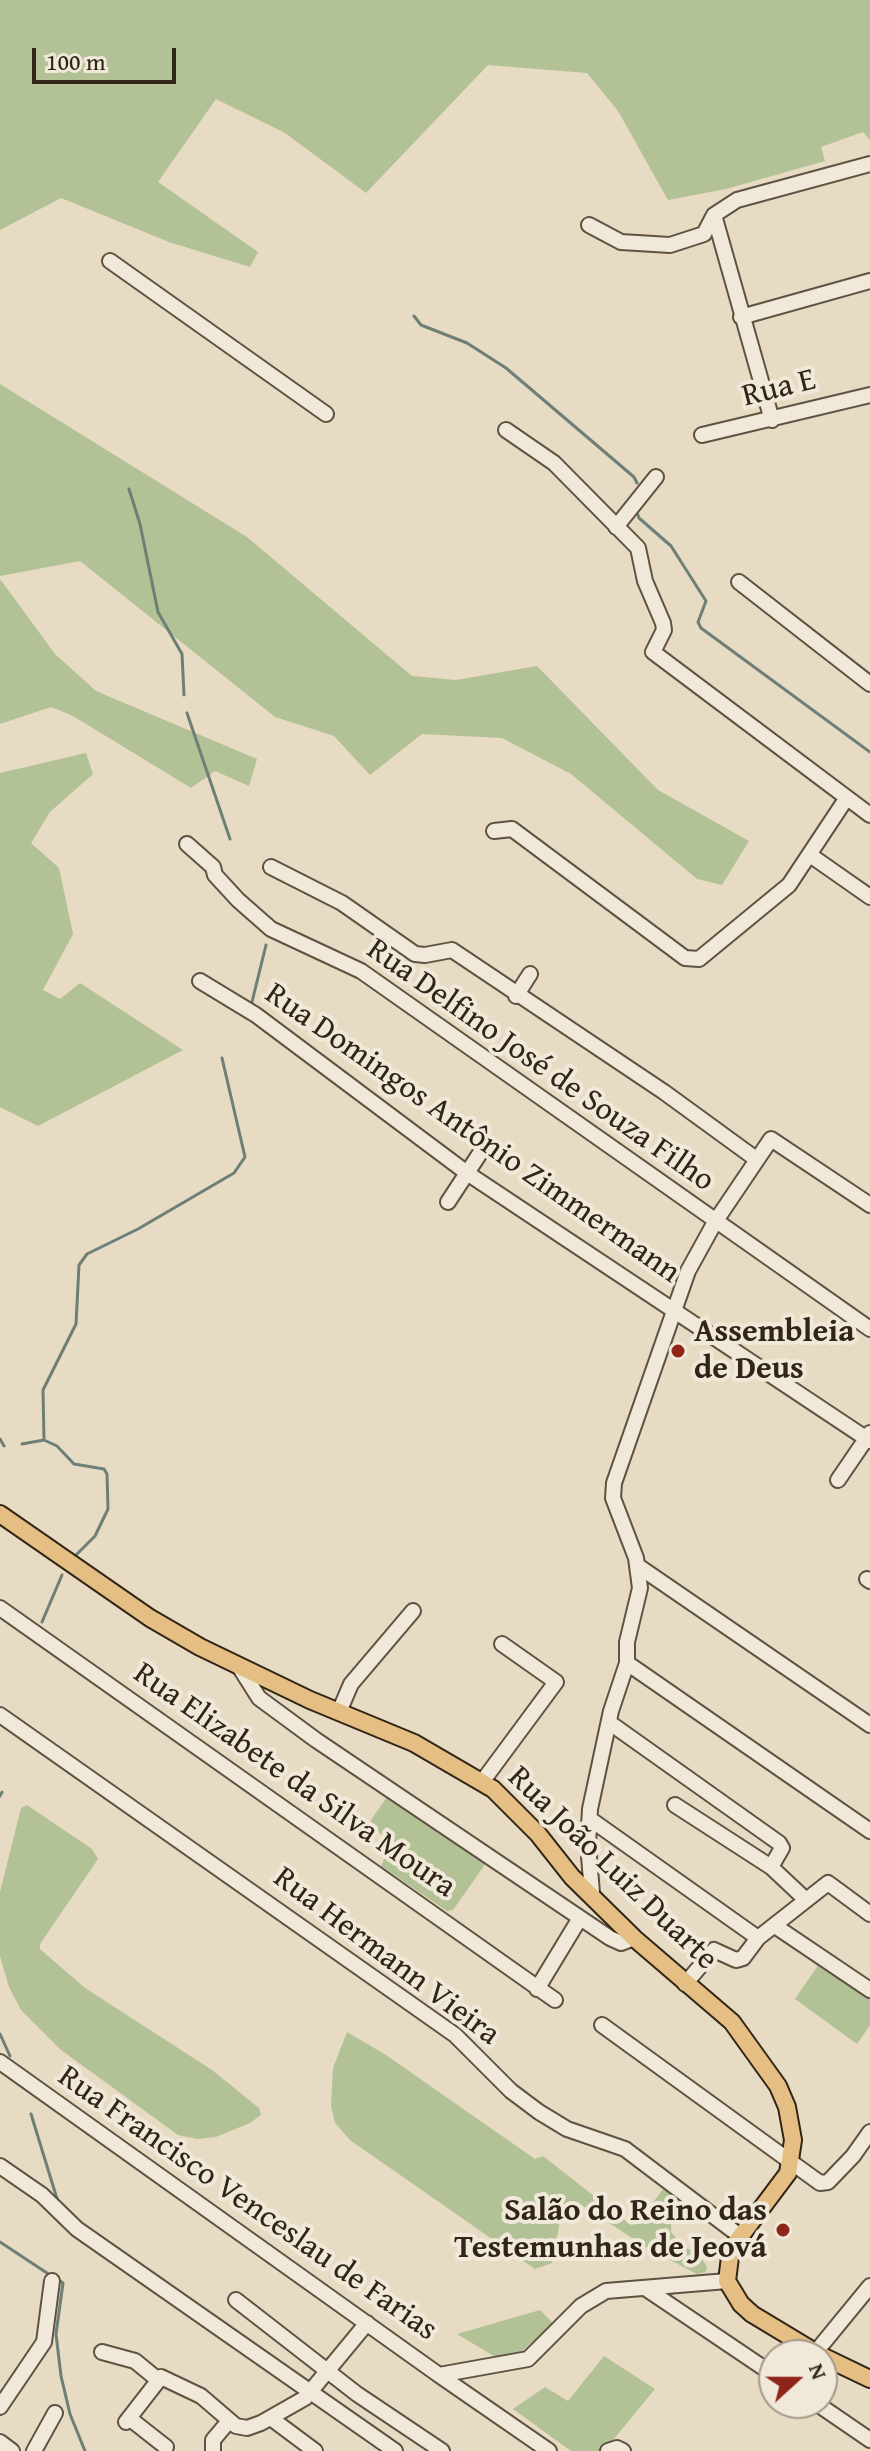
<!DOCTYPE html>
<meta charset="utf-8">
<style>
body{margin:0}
#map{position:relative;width:870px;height:2451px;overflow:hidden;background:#e8dbc3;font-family:"Gentium Book Plus",serif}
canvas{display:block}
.north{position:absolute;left:758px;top:2339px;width:80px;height:80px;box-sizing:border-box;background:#f0e8d8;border:2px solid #a39a8b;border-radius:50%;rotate:69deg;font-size:22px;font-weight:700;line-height:32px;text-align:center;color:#302517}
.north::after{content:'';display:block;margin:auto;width:28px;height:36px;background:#8f2418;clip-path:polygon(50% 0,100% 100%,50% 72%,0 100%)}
.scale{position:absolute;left:32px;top:48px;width:144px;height:36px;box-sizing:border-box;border:4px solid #302517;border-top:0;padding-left:10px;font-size:24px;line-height:28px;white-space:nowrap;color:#302517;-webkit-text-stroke:6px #f0e8d8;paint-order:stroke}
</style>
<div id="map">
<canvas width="870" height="2451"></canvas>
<div class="north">N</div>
<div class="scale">100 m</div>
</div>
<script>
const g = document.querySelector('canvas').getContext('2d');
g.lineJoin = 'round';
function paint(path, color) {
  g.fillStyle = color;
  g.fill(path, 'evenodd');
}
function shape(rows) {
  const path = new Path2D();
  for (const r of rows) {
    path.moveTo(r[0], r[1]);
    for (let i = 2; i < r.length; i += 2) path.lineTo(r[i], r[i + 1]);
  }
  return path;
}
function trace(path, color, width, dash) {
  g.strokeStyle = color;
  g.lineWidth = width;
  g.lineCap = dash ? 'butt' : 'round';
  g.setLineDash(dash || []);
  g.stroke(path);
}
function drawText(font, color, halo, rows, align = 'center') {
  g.font = font + ' "Gentium Book Plus",serif';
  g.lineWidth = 8;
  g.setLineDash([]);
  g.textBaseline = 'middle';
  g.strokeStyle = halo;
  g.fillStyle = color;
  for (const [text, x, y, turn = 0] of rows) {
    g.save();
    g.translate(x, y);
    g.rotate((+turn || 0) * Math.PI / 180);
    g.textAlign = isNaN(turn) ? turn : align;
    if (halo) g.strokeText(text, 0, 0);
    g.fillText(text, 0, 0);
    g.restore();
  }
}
paint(shape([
 [0,0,870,0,870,140,863,132,821,147,825,161,726,189,668,200,618,111,587,73,488,65,366,193,285,133,216,99,158,182,258,252,250,267,169,242,61,198,0,230],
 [0,384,247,537,412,676,456,680,537,666,658,790,749,841,722,885,697,879,571,774,502,738,422,734,370,775,334,736,275,717,80,561,0,576],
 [0,579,55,654,96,691,257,759,249,786,215,771,191,788,73,716,51,707,0,724],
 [86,753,93,774,50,812,31,843,59,868,73,934,43,990,60,999,80,983,183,1050,38,1126,0,1107,0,773],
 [394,1796,485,1857,486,1863,453,1910,447,1911,381,1866,391,1843,371,1825,371,1820,387,1797],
 [27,1805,92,1849,98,1859,40,1944,40,1949,85,1988,212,2070,259,2108,261,2115,250,2123,216,2137,197,2139,178,2135,61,2050,21,2010,9,1987,0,1956,0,1892,21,1808],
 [819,1964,870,1998,870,2025,857,2044,795,1999],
 [347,2032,386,2055,535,2159,543,2156,631,2225,636,2224,664,2188,672,2195,671,2232,683,2246,699,2254,707,2267,706,2272,697,2274,649,2249,580,2204,570,2205,560,2221,552,2263,535,2269,350,2140,335,2123,331,2106,333,2068],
 [540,2310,553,2323,522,2351,497,2358,457,2334],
 [604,2356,655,2389,604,2451,571,2451,513,2409,545,2387,568,2401]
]), '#b2c196');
trace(shape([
 [414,316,421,325,467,343,506,368,634,477,637,483],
 [129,489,140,524,158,612,182,654,184,695],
 [636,510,639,518,671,546,706,601,698,622,701,628,870,752],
 [187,713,230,839],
 [251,1006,266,945],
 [0,1439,4,1446],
 [44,1440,43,1390,76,1324,79,1265,87,1254,138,1229,234,1173,245,1157,222,1058],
 [22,1444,44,1440,57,1446,74,1464,104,1469,107,1474,108,1509,95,1536,75,1556],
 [42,1622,62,1575],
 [0,1796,2,1792],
 [0,2034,10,2056],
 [31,2114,58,2202],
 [0,2242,50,2275],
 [57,2279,63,2283,56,2334,61,2376,70,2414,85,2451]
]), '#6e7f76', 3);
const minor = shape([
 [714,215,772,420],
 [589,225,621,242,670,245,704,234,714,215,737,200,870,164],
 [110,261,326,414],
 [741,317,870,281],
 [506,430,554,463,638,548,645,581,663,623,664,630,653,652,870,815],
 [702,435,870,395],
 [616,527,656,477],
 [739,582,870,684],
 [494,831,512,829,685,958,699,959,789,885,846,799],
 [187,844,213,867,215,875,238,900,271,929,361,971,870,1329],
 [810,855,870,897],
 [271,867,342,903,415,954,425,955,452,950,664,1092,756,1159],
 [200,981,256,1015,467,1173,870,1441],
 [516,996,530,974],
 [448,1202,486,1144],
 [838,1480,870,1433],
 [638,1566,870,1725],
 [867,1579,870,1581],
 [0,1608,555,2000],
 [627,1663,870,1831],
 [240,1668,259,1698,316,1740,610,1938,621,1943,634,1938],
 [339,1712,351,1684,413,1611],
 [0,1715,455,2035,511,2091,539,2112,567,2129,625,2149,740,2236],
 [610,1723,779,1843,782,1848,771,1867],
 [482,1782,556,1682,502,1644],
 [675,1805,771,1867,805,1899],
 [590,1819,758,1938],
 [592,1893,588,1844,590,1809,611,1711,627,1663,627,1642,640,1588,636,1558,613,1498,614,1483,688,1271,715,1222,771,1139,870,1205],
 [775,1926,870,1990],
 [685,1984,714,1950,736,1960,743,1958,758,1938,828,1883,870,1914],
 [537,1989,580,1918],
 [602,2025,820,2183,828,2182,853,2156,870,2132],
 [0,2062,439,2375,528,2359,581,2306,606,2291,727,2281],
 [0,2166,42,2195,77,2229,395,2451],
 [645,2288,774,2375],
 [236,2300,357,2394,442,2451],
 [102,2352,135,2361,157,2379],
 [815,2353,870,2286],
 [439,2375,549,2451],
 [816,2403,870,2440],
 [0,2407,44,2342,52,2281],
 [129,2418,166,2447],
 [272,2419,315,2451],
 [126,2422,161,2377,201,2396,236,2426,247,2428,261,2423,305,2398,367,2323],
 [0,2442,12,2451],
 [34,2451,55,2413],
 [213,2451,213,2440,229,2421],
 [608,2451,617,2448,623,2451]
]);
const major = shape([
 [0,1514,150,1618,200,1647,310,1700,414,1743,493,1789,538,1834,572,1877,634,1938,732,2022,778,2086,787,2107,793,2140,788,2173,731,2249,727,2281,741,2304,752,2314,820,2355],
 [822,2356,870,2379]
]);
trace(minor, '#5e5242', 18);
trace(major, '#302517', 20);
trace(minor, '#f0e8d8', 14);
trace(major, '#e4be82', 16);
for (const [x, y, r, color] of [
 [678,1351,8,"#8f2418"],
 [783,2230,8,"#8f2418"]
]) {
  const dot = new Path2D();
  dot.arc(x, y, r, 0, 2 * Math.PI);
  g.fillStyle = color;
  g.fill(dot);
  trace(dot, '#f0e8d8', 3);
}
drawText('32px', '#302517', '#f0e8d8', [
 ["Rua E",779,389,-14],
 ["Rua Delfino José de Souza Filho",540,1066,35],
 ["Rua Domingos Antônio Zimmermann",472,1134,35],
 ["Rua Elizabete da Silva Moura",294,1781,35],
 ["Rua João Luiz Duarte",612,1869,44],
 ["Rua Hermann Vieira",386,1957,37],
 ["Rua Francisco Venceslau de Farias",247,2204,35]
]);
drawText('bold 32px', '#302517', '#f0e8d8', [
 ["Assembleia",694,1333],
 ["de Deus",694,1370],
 ["Salão do Reino das",767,2212,"right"],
 ["Testemunhas de Jeová",767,2249,"right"]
], 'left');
</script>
